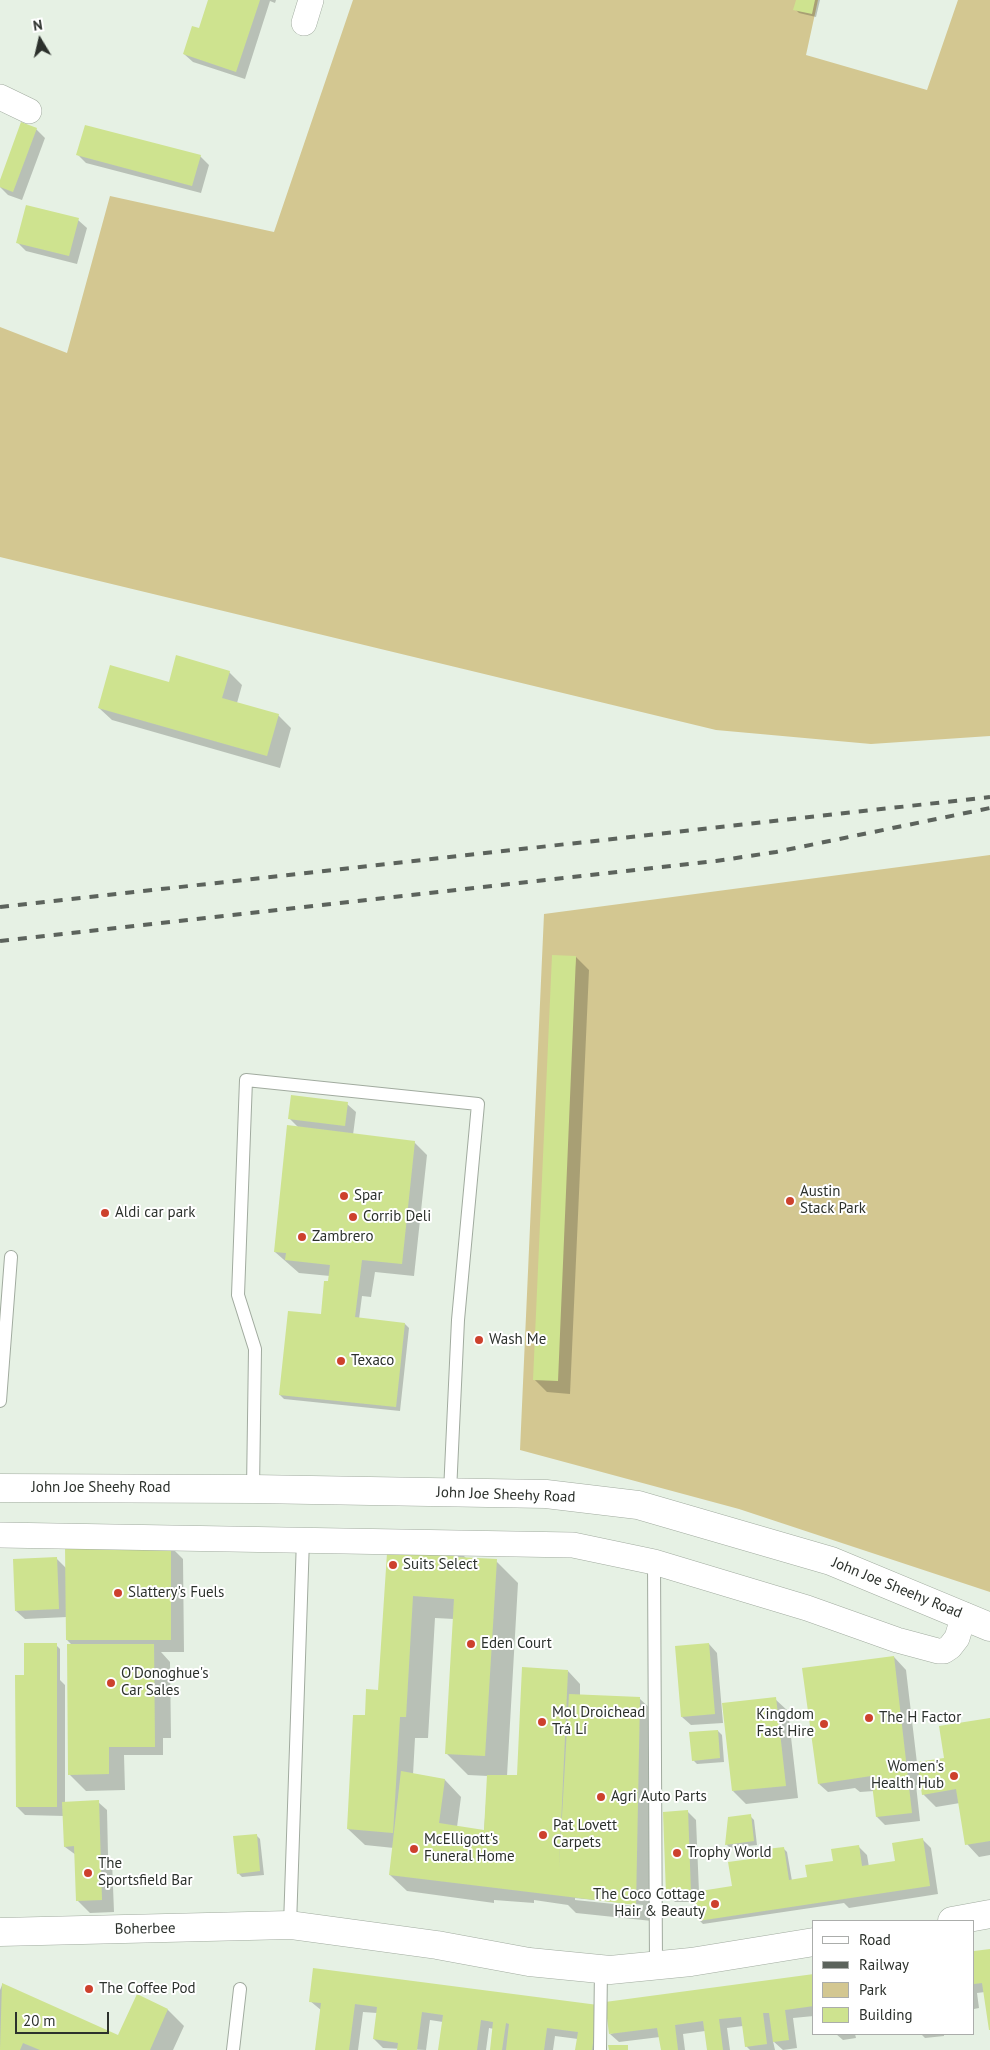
<!DOCTYPE html>
<meta charset="utf-8">
<style>
body{margin:0}
#map{position:relative;width:990px;height:2050px;overflow:hidden;background:#e6f1e4;font-family:"PT Sans",sans-serif}
canvas{display:block}
.legend{position:absolute;left:812px;top:1920px;width:162px;height:115px;box-sizing:border-box;background:#fff;border:1px solid #abadab;margin:0;padding:6px 9px;list-style:none;font-size:15px;color:#2c312c}
.legend li{display:flex;align-items:center;gap:10px;height:25px}
.legend b{width:25px;border:1px solid #abadab}
.north{position:absolute;left:15px;top:15px;width:50px;height:50px;-webkit-text-stroke:4px #fff;paint-order:stroke;rotate:351deg;font-size:14px;font-weight:700;line-height:20px;text-align:center;color:#2c312c}
.north::after{content:'';display:block;margin:auto;width:18px;height:22px;background:#2c312c;clip-path:polygon(50% 0,100% 100%,50% 72%,0 100%)}
.scale{position:absolute;left:15px;top:2012px;width:94px;height:22px;box-sizing:border-box;border:2px solid #2c312c;border-top:0;padding-left:6px;font-size:15px;line-height:18px;white-space:nowrap;color:#2c312c;-webkit-text-stroke:4px #fff;paint-order:stroke}
</style>
<div id="map">
<canvas width="990" height="2050"></canvas>
<ul class="legend">
<li><b style="height:6px;background:#fff"></b>Road</li>
<li><b style="height:6px;background:#5c635c"></b>Railway</li>
<li><b style="height:14px;background:#d3c791"></b>Park</li>
<li><b style="height:14px;background:#cee38f"></b>Building</li>
</ul>
<div class="north">N</div>
<div class="scale">20 m</div>
</div>
<script>
const g = document.querySelector('canvas').getContext('2d');
g.lineJoin = 'round';
function paint(path, color) {
  g.fillStyle = color;
  g.fill(path, 'evenodd');
}
function shape(rows) {
  const path = new Path2D();
  for (const r of rows) {
    path.moveTo(r[0], r[1]);
    for (let i = 2; i < r.length; i += 2) path.lineTo(r[i], r[i + 1]);
  }
  return path;
}
function trace(path, color, width, dash) {
  g.strokeStyle = color;
  g.lineWidth = width;
  g.lineCap = dash ? 'butt' : 'round';
  g.setLineDash(dash || []);
  g.stroke(path);
}
function drawText(font, color, halo, rows, align = 'center') {
  g.font = font + ' "PT Sans",sans-serif';
  g.lineWidth = 4;
  g.setLineDash([]);
  g.textBaseline = 'middle';
  g.strokeStyle = halo;
  g.fillStyle = color;
  for (const [text, x, y, turn = 0] of rows) {
    g.save();
    g.translate(x, y);
    g.rotate((+turn || 0) * Math.PI / 180);
    g.textAlign = isNaN(turn) ? turn : align;
    if (halo) g.strokeText(text, 0, 0);
    g.fillText(text, 0, 0);
    g.restore();
  }
}
paint(shape([
 [353,0,818,0,806,55,927,90,958,0,990,0,990,736,871,744,716,730,0,557,0,327,67,353,110,196,274,232],
 [990,855,990,1592,739,1509,520,1450,544,914]
]), '#d3c791');
paint(shape([
 [209,0,276,0,275,3,270,1,245,79,193,62,184,54,200,29],
 [797,0,820,0,816,17,799,13,795,9],
 [36,129,45,138,22,200,8,195,0,187,0,183],
 [78,155,200,156,209,165,201,193,86,163],
 [78,220,87,228,77,264,26,251,17,242],
 [229,672,242,685,237,703,278,715,291,728,280,768,112,720,99,708,170,684],
 [576,957,589,970,570,1394,547,1392,534,1379],
 [347,1104,356,1112,353,1135,414,1142,427,1155,414,1276,375,1272,371,1297,362,1296,359,1319,405,1324,409,1328,400,1411,284,1399,280,1395,322,1316,332,1283,330,1276,299,1273,275,1252,299,1128,289,1118],
 [170,1546,183,1559,184,1652,161,1652,170,1662,171,1738,163,1738,163,1755,124,1755,125,1790,86,1791,70,1775,72,1645,67,1640,67,1617,25,1619,16,1611,56,1558,67,1569],
 [457,1549,467,1559,496,1561,518,1583,507,1776,519,1776,568,1671,580,1684,580,1696,639,1698,656,1714,652,1921,576,1913,568,1905,534,1900,534,1903,494,1900,494,1903,407,1891,390,1875,394,1848,365,1845,348,1829,368,1717,379,1691,421,1557],
 [435,1618,454,1619,446,1753,468,1775,488,1776,484,1831,457,1827,461,1797,445,1780,413,1775,415,1738,428,1738],
 [575,1898,643,1905,643,1907,575,1900],
 [709,1644,717,1653,723,1723,691,1725,682,1717],
 [56,1645,60,1649,60,1680,65,1685,65,1803,98,1802,107,1810,108,1855,112,1860,114,1912,90,1913,77,1900,76,1855,65,1847,64,1816,25,1815,17,1807,28,1676],
 [894,1657,906,1670,917,1763,946,1759,990,1719,990,1855,979,1857,967,1844,960,1803,936,1807,923,1794,922,1784,916,1785,920,1821,885,1825,877,1817,874,1791,860,1792,855,1788,828,1792,819,1784],
 [775,1699,788,1711,798,1798,746,1804,733,1791],
 [718,1731,722,1735,724,1762,697,1764,693,1760],
 [688,1812,696,1820,699,1892,733,1887,759,1859,783,1848,787,1852,792,1881,809,1878,858,1846,867,1855,869,1867,897,1862,923,1840,931,1848,938,1894,849,1908,844,1903,703,1924,699,1920,696,1902,675,1902,667,1894],
 [750,1816,754,1820,757,1845,730,1848,726,1844],
 [256,1835,260,1839,264,1875,242,1877,238,1873],
 [990,1951,990,2028,985,1992,977,1993,979,2008,974,2009,974,1953],
 [814,1975,814,2016,793,2018,797,2048,783,2050,773,2041,775,2050,750,2050,746,2046,743,2026,727,2028,730,2050,708,2050,705,2031,683,2034,685,2050,662,2050,660,2037,619,2042,610,2034],
 [2,1985,119,2037,137,1996,168,2010,184,2026,173,2050,0,2050,0,1990],
 [310,2001,598,2007,602,2050,577,2050,578,2039,555,2036,553,2050,491,2050,494,2029,489,2028,486,2050,439,2050,443,2022,430,2020,426,2050,383,2048,374,2039,377,2013,363,2012,358,2050,316,2050,321,2010],
 [836,2034,855,2034,856,2038,843,2040],
 [921,2034,944,2034,944,2036,925,2038]
]), '#0003');
paint(shape([
 [208,0,260,0,236,72,183,54,192,26,199,28],
 [796,0,815,0,812,14,793,10],
 [21,122,37,128,13,192,0,187,0,180],
 [85,125,201,155,192,186,76,155],
 [26,205,79,218,69,256,16,243],
 [176,655,230,671,222,698,279,714,267,756,98,708,110,665,169,682],
 [552,955,576,956,558,1381,533,1380],
 [291,1095,348,1102,345,1126,288,1119],
 [287,1125,415,1141,402,1264,362,1260,355,1317,405,1323,396,1407,279,1395,288,1311,321,1314,324,1281,328,1281,330,1265,285,1260,286,1253,274,1252],
 [65,1545,171,1545,171,1640,66,1640],
 [420,1546,457,1548,457,1557,497,1559,485,1756,445,1754,454,1599,413,1596,406,1717,400,1717,393,1833,347,1829,353,1715,365,1715,366,1689,378,1690,387,1553,420,1555],
 [57,1557,59,1609,15,1611,13,1559],
 [24,1643,57,1643,57,1807,16,1807,15,1675,24,1675],
 [709,1643,715,1714,681,1717,675,1646],
 [67,1644,154,1644,155,1747,109,1747,109,1774,68,1775],
 [894,1656,912,1813,876,1817,871,1776,818,1784,802,1668],
 [522,1667,568,1670,559,1869,569,1694,640,1697,636,1905,389,1875,401,1771,445,1779,439,1823,484,1830,487,1775,517,1775],
 [776,1697,786,1786,732,1791,722,1703],
 [990,1718,990,1841,965,1845,956,1789,922,1795,917,1762,944,1758,939,1726],
 [718,1730,720,1758,692,1761,689,1732],
 [99,1800,102,1900,76,1901,74,1846,64,1847,62,1802],
 [688,1810,691,1893,666,1894,663,1812],
 [751,1814,754,1841,725,1845,728,1817],
 [257,1834,260,1871,237,1874,233,1836],
 [923,1838,930,1886,698,1921,694,1892,732,1886,728,1862,758,1858,757,1850,784,1847,789,1880,807,1877,805,1865,833,1861,831,1849,859,1845,862,1866,895,1861,892,1843],
 [990,1949,990,2030,989,2030,982,1983,974,1984,974,1951],
 [313,1968,598,2005,592,2050,575,2050,578,2032,547,2028,544,2050,506,2050,509,2024,506,2023,502,2050,490,2050,493,2022,481,2020,477,2050,438,2050,443,2015,422,2012,417,2050,397,2050,398,2043,373,2039,377,2007,355,2004,349,2050,315,2050,321,2003,309,2002],
 [814,1974,814,2006,785,2010,789,2040,773,2042,769,2013,763,2013,767,2044,745,2047,741,2017,719,2019,723,2050,707,2050,703,2021,675,2025,678,2050,661,2050,657,2028,609,2034,605,2002],
 [2,1983,118,2035,137,1994,168,2009,150,2050,40,2050,23,2043,20,2050,0,2050],
 [608,2045,628,2045,628,2050,609,2050]
]), '#cee38f');
const lane = shape([
 [0,1401,11,1257],
 [253,1489,255,1349,238,1295,246,1080,478,1104,458,1320,450,1492],
 [654,1562,656,1966],
 [290,1925,303,1539],
 [233,2050,240,1989],
 [600,2050,601,1968]
]);
const street = shape([
 [304,23,311,0],
 [0,97,29,111],
 [0,1535,573,1545,654,1562,807,1608,897,1640,938,1651,944,1651,950,1647,957,1638,964,1615]
]);
const secondary = shape([
 [0,1488,253,1489,546,1494,638,1505,831,1561,990,1627],
 [952,1921,990,1914],
 [0,1932,290,1925,437,1945,529,1962,610,1970,691,1962,814,1942]
]);
trace(lane, '#a1ab9f', 14);
trace(street, '#a1ab9f', 26);
trace(secondary, '#a1ab9f', 29);
trace(lane, '#fff', 12);
trace(street, '#fff', 25);
trace(secondary, '#fff', 28);
trace(shape([
 [0,907,990,797],
 [0,941,716,861,776,852,990,808]
]), '#5c635c', 4, [9, 9]);
for (const [x, y, r, color] of [
 [344,1196,5,"#cd412d"],
 [790,1201,5,"#cd412d"],
 [105,1213,5,"#cd412d"],
 [353,1217,5,"#cd412d"],
 [302,1237,5,"#cd412d"],
 [479,1340,5,"#cd412d"],
 [341,1361,5,"#cd412d"],
 [393,1565,5,"#cd412d"],
 [118,1593,5,"#cd412d"],
 [471,1644,5,"#cd412d"],
 [111,1683,5,"#cd412d"],
 [869,1718,5,"#cd412d"],
 [542,1722,5,"#cd412d"],
 [824,1724,5,"#cd412d"],
 [954,1776,5,"#cd412d"],
 [601,1797,5,"#cd412d"],
 [543,1835,5,"#cd412d"],
 [414,1849,5,"#cd412d"],
 [677,1853,5,"#cd412d"],
 [88,1873,5,"#cd412d"],
 [715,1904,5,"#cd412d"],
 [89,1989,5,"#cd412d"]
]) {
  const dot = new Path2D();
  dot.arc(x, y, r, 0, 2 * Math.PI);
  g.fillStyle = color;
  g.fill(dot);
  trace(dot, '#fff', 2);
}
drawText('15px', '#2c312c', '#fff', [
 ["Austin",800,1192],
 ["Stack Park",800,1209],
 ["Spar",354,1196],
 ["Aldi car park",115,1213],
 ["Corrib Deli",363,1217],
 ["Zambrero",312,1237],
 ["Wash Me",489,1340],
 ["Texaco",351,1361],
 ["Suits Select",403,1565],
 ["Slattery's Fuels",128,1593],
 ["Eden Court",481,1644],
 ["O'Donoghue's",121,1674],
 ["Car Sales",121,1691],
 ["Mol Droichead",552,1713],
 ["Trá Lí",552,1730],
 ["Kingdom",814,1715,"right"],
 ["Fast Hire",814,1732,"right"],
 ["The H Factor",879,1718],
 ["Women's",944,1767,"right"],
 ["Health Hub",944,1784,"right"],
 ["Agri Auto Parts",611,1797],
 ["Pat Lovett",553,1826],
 ["Carpets",553,1843],
 ["McElligott's",424,1840],
 ["Funeral Home",424,1857],
 ["Trophy World",687,1853],
 ["The",98,1864],
 ["Sportsfield Bar",98,1881],
 ["The Coco Cottage",705,1895,"right"],
 ["Hair & Beauty",705,1912,"right"],
 ["The Coffee Pod",99,1989]
], 'left');
drawText('15px', '#2c312c', '#fff', [
 ["John Joe Sheehy Road",101,1488],
 ["John Joe Sheehy Road",506,1495,2],
 ["John Joe Sheehy Road",897,1588,22],
 ["Boherbee",145,1929,-1]
]);
</script>
